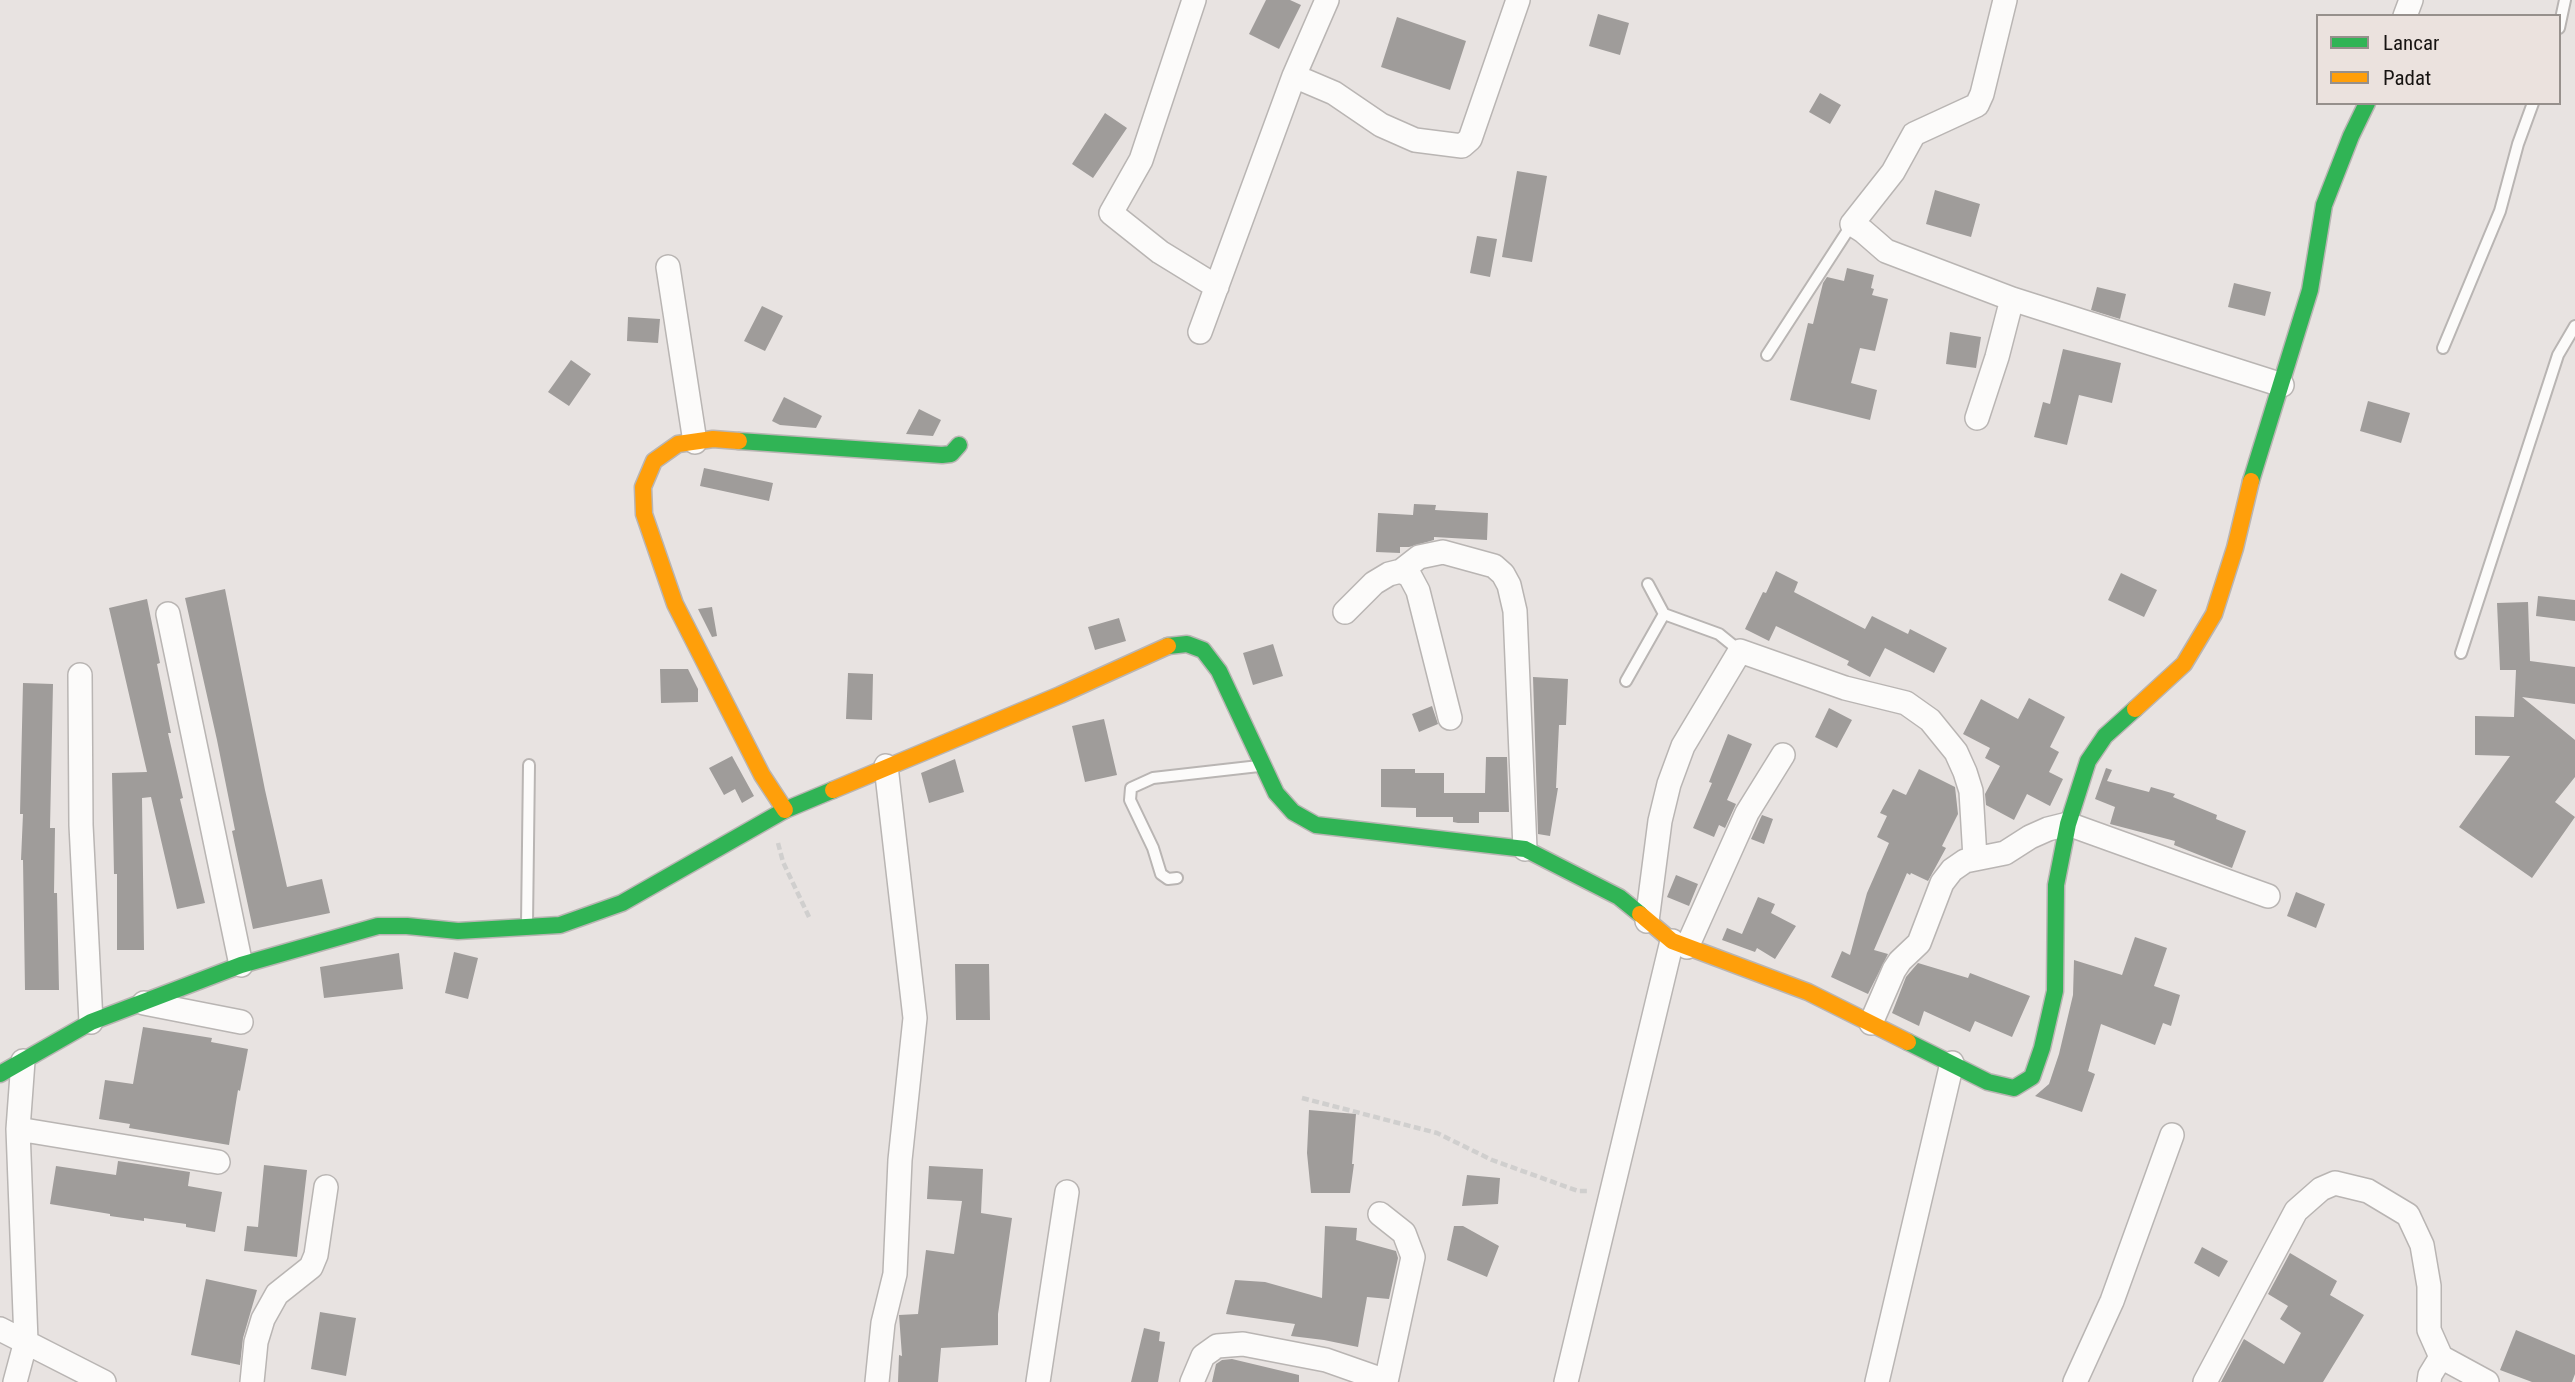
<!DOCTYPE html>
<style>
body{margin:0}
#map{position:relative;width:2575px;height:1382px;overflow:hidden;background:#e8e3e1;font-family:"Roboto Condensed",sans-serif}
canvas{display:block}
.legend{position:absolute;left:2316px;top:14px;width:245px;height:91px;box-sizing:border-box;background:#ebe2de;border:2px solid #96908c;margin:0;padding:9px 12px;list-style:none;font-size:21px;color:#171412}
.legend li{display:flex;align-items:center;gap:14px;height:35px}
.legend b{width:35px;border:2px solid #96908c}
</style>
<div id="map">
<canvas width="2575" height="1382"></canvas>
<ul class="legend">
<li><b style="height:9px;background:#30b455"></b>Lancar</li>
<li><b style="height:9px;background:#ff9f0a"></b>Padat</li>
</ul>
</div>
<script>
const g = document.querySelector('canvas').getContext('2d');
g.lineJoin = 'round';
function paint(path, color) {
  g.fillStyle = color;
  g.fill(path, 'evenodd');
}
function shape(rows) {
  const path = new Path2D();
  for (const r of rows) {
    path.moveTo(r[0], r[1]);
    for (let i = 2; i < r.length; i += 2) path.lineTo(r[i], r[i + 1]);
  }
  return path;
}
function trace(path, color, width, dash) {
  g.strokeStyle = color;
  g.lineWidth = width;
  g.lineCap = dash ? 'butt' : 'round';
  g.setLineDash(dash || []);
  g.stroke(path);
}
paint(shape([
 [1266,0,1290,0,1301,5,1279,49,1249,34],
 [1598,14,1629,23,1620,55,1589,46],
 [1397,17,1466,41,1450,90,1381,67],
 [1820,93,1841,105,1830,124,1809,112],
 [1105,113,1127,128,1093,178,1072,164],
 [1517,171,1547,176,1532,262,1502,257],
 [1935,190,1980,204,1971,237,1926,224],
 [1477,236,1497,239,1490,277,1470,273],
 [1847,268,1874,275,1871,288,1874,289,1872,295,1888,299,1875,351,1860,348,1851,383,1877,390,1870,420,1790,400,1808,323,1813,324,1823,283,1827,277,1844,281],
 [2234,283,2271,292,2265,316,2228,307],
 [2097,287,2126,294,2120,319,2091,310],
 [762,306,783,316,765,351,744,341],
 [628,317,660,319,658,343,627,341],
 [1950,332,1981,337,1976,368,1946,364],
 [2063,349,2121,363,2112,403,2079,395,2067,445,2034,437,2043,402,2050,404],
 [571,360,591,374,569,406,548,392],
 [784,397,822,416,816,428,780,425,772,421],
 [2368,401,2410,413,2401,443,2360,431],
 [919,409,941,420,933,436,906,434],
 [704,468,773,483,769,501,700,486],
 [1414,504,1436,505,1435,510,1488,513,1487,540,1434,537,1434,540,1409,547,1400,547,1400,553,1376,552,1378,513,1413,515],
 [1776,571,1798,582,1794,592,1865,629,1872,616,1908,634,1910,629,1947,648,1934,673,1885,648,1870,677,1847,665,1849,661,1776,626,1769,641,1745,629,1763,592,1766,593],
 [2121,573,2157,590,2144,617,2108,600],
 [225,589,265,790,287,887,322,879,330,913,253,929,232,831,235,830,217,740,185,598],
 [2538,596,2575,600,2575,621,2536,616],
 [147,599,160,663,157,664,171,733,168,733,183,798,180,799,205,903,177,909,151,797,142,798,144,950,117,950,117,874,114,874,112,773,147,772,109,608],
 [2528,602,2530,661,2575,667,2575,704,2522,697,2575,740,2575,777,2555,802,2575,817,2532,878,2459,827,2510,756,2475,755,2475,716,2514,717,2516,670,2500,670,2497,603],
 [712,607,717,636,712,637,698,609],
 [1119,618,1126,641,1095,650,1088,627],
 [1273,644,1283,676,1253,685,1243,653],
 [660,669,688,669,698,689,698,702,661,703],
 [848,673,873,674,872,720,846,719],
 [1533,677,1568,679,1566,725,1559,725,1556,788,1558,788,1550,836,1538,834],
 [23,683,53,684,50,828,55,828,54,893,57,893,59,990,25,990,23,860,21,860,23,814,20,814],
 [2029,698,2065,717,2050,747,2059,752,2049,772,2063,779,2050,806,2027,794,2014,820,1986,805,1985,794,2000,766,1985,758,1990,748,1963,734,1981,699,2018,719],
 [1432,706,1438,724,1419,732,1412,714],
 [1829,708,1852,720,1837,748,1815,737],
 [1104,719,1117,775,1085,782,1072,726],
 [1728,734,1752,744,1727,800,1736,804,1725,828,1719,825,1714,837,1693,828,1712,783,1709,782],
 [732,756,754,796,742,803,735,789,724,795,709,768],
 [1486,757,1507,757,1509,812,1479,812,1479,823,1458,823,1453,822,1453,817,1416,817,1416,808,1381,807,1381,769,1415,769,1415,773,1444,773,1444,793,1485,793],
 [955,759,964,792,929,803,921,773],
 [2106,768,2112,770,2107,781,2149,792,2151,787,2175,794,2173,797,2217,815,2216,819,2246,831,2232,868,2174,845,2175,841,2110,824,2115,807,2095,799],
 [1919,769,1955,787,1958,814,1942,846,1946,848,1928,881,1911,873,1910,875,1907,873,1874,950,1888,954,1868,994,1831,977,1842,951,1850,955,1867,893,1889,843,1877,837,1887,816,1880,813,1893,789,1906,795],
 [1762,815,1773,819,1764,844,1751,839],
 [1676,875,1698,884,1689,906,1667,897],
 [2296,892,2325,904,2316,928,2287,916],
 [1758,897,1775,904,1771,913,1796,926,1775,959,1757,948,1755,952,1722,940,1727,928,1742,934],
 [2135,937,2167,948,2154,986,2180,995,2171,1026,2163,1023,2155,1045,2101,1024,2088,1071,2095,1074,2082,1112,2035,1096,2049,1084,2059,1054,2073,995,2074,960,2122,975],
 [454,952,478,958,468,999,445,993],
 [399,953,403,989,324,998,320,967],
 [1918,963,1968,978,1970,973,2030,996,2012,1037,1975,1021,1970,1032,1924,1011,1919,1026,1892,1013,1906,977],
 [955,964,989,964,990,1020,956,1020],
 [143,1027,212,1038,211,1042,248,1049,240,1091,238,1090,229,1145,129,1128,130,1124,99,1119,105,1080,133,1084],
 [1309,1110,1356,1114,1352,1164,1354,1164,1350,1193,1311,1193,1307,1153],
 [118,1161,190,1172,188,1186,222,1192,215,1232,186,1227,186,1224,144,1218,144,1221,110,1216,110,1214,50,1204,56,1166,116,1175],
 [264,1165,307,1170,297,1257,244,1251,247,1226,258,1227],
 [929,1166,983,1169,981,1213,1012,1218,998,1314,998,1345,941,1348,938,1382,898,1382,899,1355,902,1356,899,1315,918,1314,926,1250,954,1254,962,1201,927,1199],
 [1467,1175,1500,1178,1498,1204,1462,1206],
 [1325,1226,1357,1228,1356,1240,1396,1251,1398,1258,1389,1299,1367,1297,1358,1347,1324,1340,1291,1336,1295,1324,1226,1314,1235,1280,1265,1282,1322,1298],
 [1454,1226,1463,1226,1499,1246,1487,1277,1447,1260],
 [2202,1247,2228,1261,2219,1277,2194,1263],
 [2290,1253,2337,1281,2330,1295,2364,1315,2323,1382,2221,1382,2244,1339,2284,1364,2301,1333,2280,1319,2288,1306,2268,1294],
 [206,1279,257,1290,243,1338,240,1365,191,1355],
 [320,1312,356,1318,346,1376,311,1369],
 [1144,1328,1160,1332,1159,1341,1165,1342,1158,1382,1131,1382],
 [2516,1330,2575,1355,2575,1374,2572,1382,2532,1382,2500,1370],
 [1232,1359,1299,1375,1299,1382,1212,1382,1216,1364,1222,1360]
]), '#9f9c9a');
const lane = shape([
 [2559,28,2565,0],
 [2443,348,2500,211,2518,144,2533,103],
 [1767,355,1852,224],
 [1648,584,1664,614,1719,634,1740,651],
 [2461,653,2558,355,2575,326],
 [1626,681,1664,614],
 [1177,878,1168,879,1161,874,1153,848,1130,800,1131,788,1153,778,1259,766],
 [527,924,529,765]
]);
const street = shape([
 [1194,0,1141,160,1111,213,1160,252,1217,287],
 [2405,16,2411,0],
 [1294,76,1334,93,1381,125,1415,140,1462,146,1470,139,1518,0],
 [668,267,695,442],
 [2012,299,2282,385],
 [1200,332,1294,76,1327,0],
 [1977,418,1997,357,2012,299,1886,251,1863,231,1852,224,1893,172,1914,134,1977,105,1982,94,2005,0],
 [1401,571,1419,557,1443,552,1494,566,1503,574,1509,585,1515,611,1525,849],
 [1345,612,1374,583,1389,574,1401,571,1410,576,1418,591,1450,718],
 [168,614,241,965],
 [80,675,81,825,91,1022],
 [1647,921,1660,821,1669,784,1683,746,1740,651,1845,688,1906,703,1930,720,1956,752,1965,772,1971,791,1975,858],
 [1687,947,1747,813,1783,755],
 [144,1003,241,1022],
 [1871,1023,1894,970,1900,961,1919,943,1942,883,1952,870,1965,861,2005,853,2030,837,2048,829,2068,824,2268,896],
 [18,1129,218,1162],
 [1380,1214,1404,1233,1413,1257,1386,1382],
 [0,1329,104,1382],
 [15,1382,26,1341,18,1129,23,1061],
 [252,1382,256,1342,263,1319,277,1294,311,1267,316,1255,326,1187],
 [877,1382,883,1323,895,1274,900,1160,915,1018,886,766],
 [1038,1382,1067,1192],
 [1192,1382,1203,1356,1217,1346,1243,1344,1326,1360,1386,1381],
 [1566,1382,1672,941],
 [1877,1382,1952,1063],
 [2075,1382,2112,1301,2172,1135],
 [2205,1382,2296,1211,2321,1189,2335,1183,2368,1191,2408,1215,2422,1245,2429,1286,2429,1330,2441,1357,2487,1382],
 [2429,1382,2430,1375,2441,1357]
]);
const fast = shape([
 [739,441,942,455,951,454,959,445],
 [2251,481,2310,290,2324,205,2351,136,2367,103],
 [1168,646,1187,644,1203,650,1219,671,1276,793,1293,812,1316,825,1525,849,1619,897,1640,914],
 [1908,1042,1988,1082,2014,1088,2032,1077,2042,1048,2055,991,2056,885,2068,824,2088,761,2105,736,2135,709],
 [0,1074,91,1022,241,965,378,926,407,926,458,931,560,925,622,903,785,810,833,790]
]);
const slow = shape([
 [739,441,713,439,678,444,654,461,643,487,644,514,675,604,762,775,785,810],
 [2135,709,2184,664,2214,614,2235,548,2251,481],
 [833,790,1060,695,1168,646],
 [1640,914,1672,941,1808,992,1908,1042]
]);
trace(lane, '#b9b5b3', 14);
trace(street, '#b9b5b3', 26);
trace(fast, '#b9b5b3', 19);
trace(slow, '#b9b5b3', 19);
trace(shape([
 [778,843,783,862,810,919],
 [1302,1098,1437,1133,1492,1160,1578,1191,1589,1191]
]), '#d0cfce', 4.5, [7, 3.5]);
trace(lane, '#fcfbfa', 10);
trace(street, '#fcfbfa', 23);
trace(fast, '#30b455', 16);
trace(slow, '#ff9f0a', 16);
</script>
